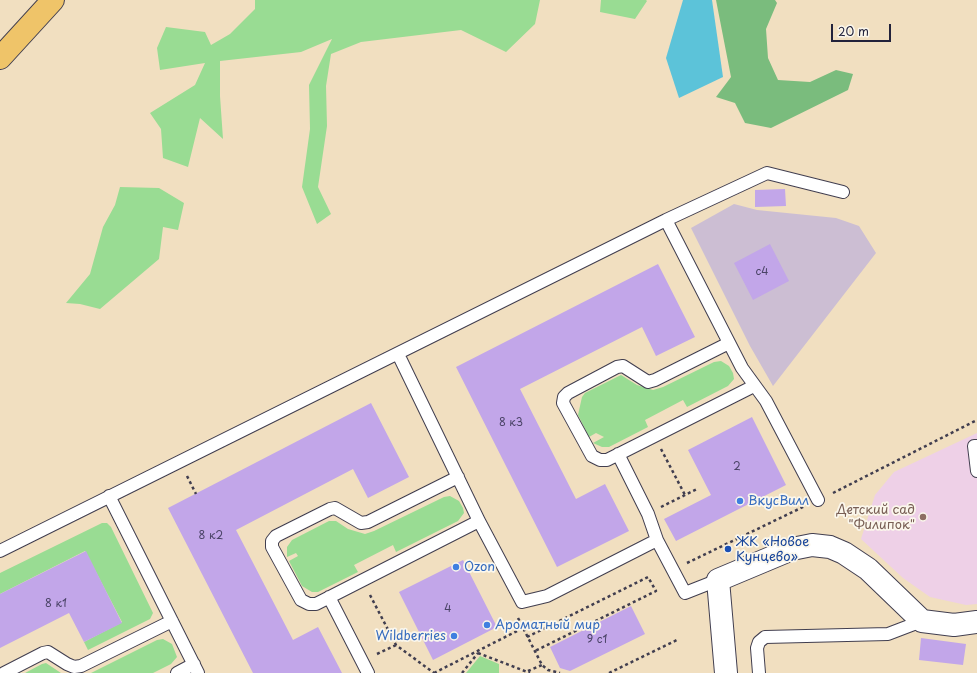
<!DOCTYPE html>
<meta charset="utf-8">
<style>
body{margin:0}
#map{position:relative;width:977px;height:673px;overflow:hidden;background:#f1dfc0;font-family:"Playpen Sans",sans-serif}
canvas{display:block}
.scale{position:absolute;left:831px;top:24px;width:60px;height:18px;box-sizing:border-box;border:2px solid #22223b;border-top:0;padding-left:5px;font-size:12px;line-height:14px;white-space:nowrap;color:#22223b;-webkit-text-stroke:3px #fbf7ec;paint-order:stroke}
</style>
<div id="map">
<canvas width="977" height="673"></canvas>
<div class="scale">20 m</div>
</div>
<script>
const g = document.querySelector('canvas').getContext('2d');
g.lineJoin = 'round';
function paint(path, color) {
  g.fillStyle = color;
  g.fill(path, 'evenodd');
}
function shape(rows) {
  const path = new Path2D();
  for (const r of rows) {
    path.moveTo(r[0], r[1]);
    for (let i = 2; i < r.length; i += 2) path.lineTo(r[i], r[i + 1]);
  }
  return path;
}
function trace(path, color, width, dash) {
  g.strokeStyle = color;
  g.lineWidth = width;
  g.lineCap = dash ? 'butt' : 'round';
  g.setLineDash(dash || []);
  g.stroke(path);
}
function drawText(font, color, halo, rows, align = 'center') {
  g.font = font + ' "Playpen Sans",sans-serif';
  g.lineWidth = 3.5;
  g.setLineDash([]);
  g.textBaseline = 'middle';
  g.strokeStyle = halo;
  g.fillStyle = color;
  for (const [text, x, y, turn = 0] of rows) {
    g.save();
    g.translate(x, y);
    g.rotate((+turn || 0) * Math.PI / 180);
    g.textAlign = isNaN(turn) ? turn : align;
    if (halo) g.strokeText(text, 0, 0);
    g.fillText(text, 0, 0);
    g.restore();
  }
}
paint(shape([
 [977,433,977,604,966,605,930,597,903,578,861,539,875,495,894,472]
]), '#eed0e7');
paint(shape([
 [734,204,757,210,836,218,859,226,876,253,773,386,750,346,691,228]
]), '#ccbed3');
paint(shape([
 [255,0,540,0,535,24,506,52,461,30,361,42,331,54,326,86,327,126,318,187,331,214,317,224,302,187,310,129,309,85,332,39,301,52,220,61,220,96,223,139,200,118,188,167,163,158,161,129,150,113,195,85,205,63,160,70,157,48,166,27,205,32,211,45,230,34,255,9],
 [601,0,646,0,647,1,635,19,600,12],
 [120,187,159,188,184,203,178,230,163,227,159,259,100,309,80,304,66,303,90,274,103,227,115,205],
 [721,361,729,366,733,373,734,379,728,386,687,407,683,400,645,420,648,427,609,447,602,447,593,443,604,437,596,433,589,437,578,415,582,397,585,393,621,375,637,385,653,390,663,387,714,362],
 [450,496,459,501,463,508,464,513,458,521,396,552,393,545,354,565,358,572,318,592,312,592,302,586,289,561,298,556,296,553,287,557,287,547,292,540,329,521,336,521,348,529,365,534,374,531,444,497],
 [102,523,107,523,111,527,153,613,150,619,88,650,84,642,122,622,85,551,0,594,0,573],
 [163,639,172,644,177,657,171,664,153,673,91,673,157,640],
 [480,656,499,664,499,673,466,673],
 [46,663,61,673,25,673,42,664]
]), '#99dc93');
paint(shape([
 [716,0,775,0,777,3,766,29,768,58,778,80,810,82,836,70,853,74,848,90,771,128,745,123,735,103,716,97,731,77]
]), '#7abc7d');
paint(shape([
 [683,0,712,0,723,77,679,98,666,58]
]), '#5cc3d9');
paint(shape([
 [785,189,786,206,755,207,755,190],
 [770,244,789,281,753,300,734,263],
 [658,264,695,337,656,356,642,327,520,389,576,499,605,484,629,531,557,567,456,367],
 [371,403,409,477,368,498,353,469,236,530,293,640,318,627,342,673,253,673,168,508],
 [752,417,786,485,676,541,664,519,711,495,688,450],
 [86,551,122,623,84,642,69,613,0,648,0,594],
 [463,560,497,627,433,660,399,592],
 [631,606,645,634,570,671,560,668,550,647],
 [921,638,966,644,963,665,919,660]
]), '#c2a6e9');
const lane = shape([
 [666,220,742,368,766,401,818,500],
 [729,343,655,380,648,382,623,366,617,367,568,393,564,397,563,403,592,456,600,460,607,460,754,386],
 [398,354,479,521,522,602,547,596,657,540],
 [977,446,974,446,977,471],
 [618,454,648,514,657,540,685,593,718,580],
 [458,477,368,522,361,523,335,508,330,509,276,536,272,541,272,547,301,600,309,604,316,604,479,521],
 [109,496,198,673],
 [0,551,666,220,767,173,843,192],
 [329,597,368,673],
 [4,673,43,653,48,652,67,664,74,667,81,666,172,621],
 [177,673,194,664],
 [759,673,757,648,759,642,765,637,888,634,922,621]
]);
const street = shape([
 [726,673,718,580,792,549,812,545,830,547,844,553,868,569,922,621,954,625,977,622]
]);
const highway = shape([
 [0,58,53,0]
]);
trace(lane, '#413e4f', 14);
trace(street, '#413e4f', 24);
trace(highway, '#413e4f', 24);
trace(shape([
 [661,449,685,495],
 [187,476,196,494],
 [833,493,977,420],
 [661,507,697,489],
 [687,563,805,506],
 [370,595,396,645,434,673],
 [518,618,542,665,548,670,560,673],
 [527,637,648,577,656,591,535,651],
 [478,653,530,673],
 [377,654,396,645],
 [528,671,542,665],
 [434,673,523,628],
 [462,673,478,653],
 [609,673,679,639]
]), '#413e4f', 2.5, [3, 3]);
trace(lane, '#fff', 12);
trace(street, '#fff', 22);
trace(highway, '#efc469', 22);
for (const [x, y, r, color] of [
 [740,501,4,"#3f7fe0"],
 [923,517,4,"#8d6e63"],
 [728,549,4,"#1a4fb4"],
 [456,567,4,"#3f7fe0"],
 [487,625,4,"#3f7fe0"],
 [454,636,4,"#3f7fe0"]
]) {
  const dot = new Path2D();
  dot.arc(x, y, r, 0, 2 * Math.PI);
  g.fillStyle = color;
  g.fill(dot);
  trace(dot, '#fbf7ec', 1.5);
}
drawText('11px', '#4a4366', null, [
 ["с4",762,272],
 ["8 к3",511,423],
 ["2",737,467],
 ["8 к2",211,536],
 ["8 к1",56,604],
 ["4",448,609],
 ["9 с1",597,640]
]);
drawText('13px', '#366cbe', '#fbf7ec', [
 ["ВкусВилл",748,501],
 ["Ozon",464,567],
 ["Ароматный мир",495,625],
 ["Wildberries",446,636,"right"]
], 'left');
drawText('13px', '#785e54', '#fbf7ec', [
 ["Детский сад",915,510],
 ["\"Филипок\"",915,525]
], 'right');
drawText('13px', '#164399', '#fbf7ec', [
 ["ЖК «Новое",736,542],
 ["Кунцево»",736,557]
], 'left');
</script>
